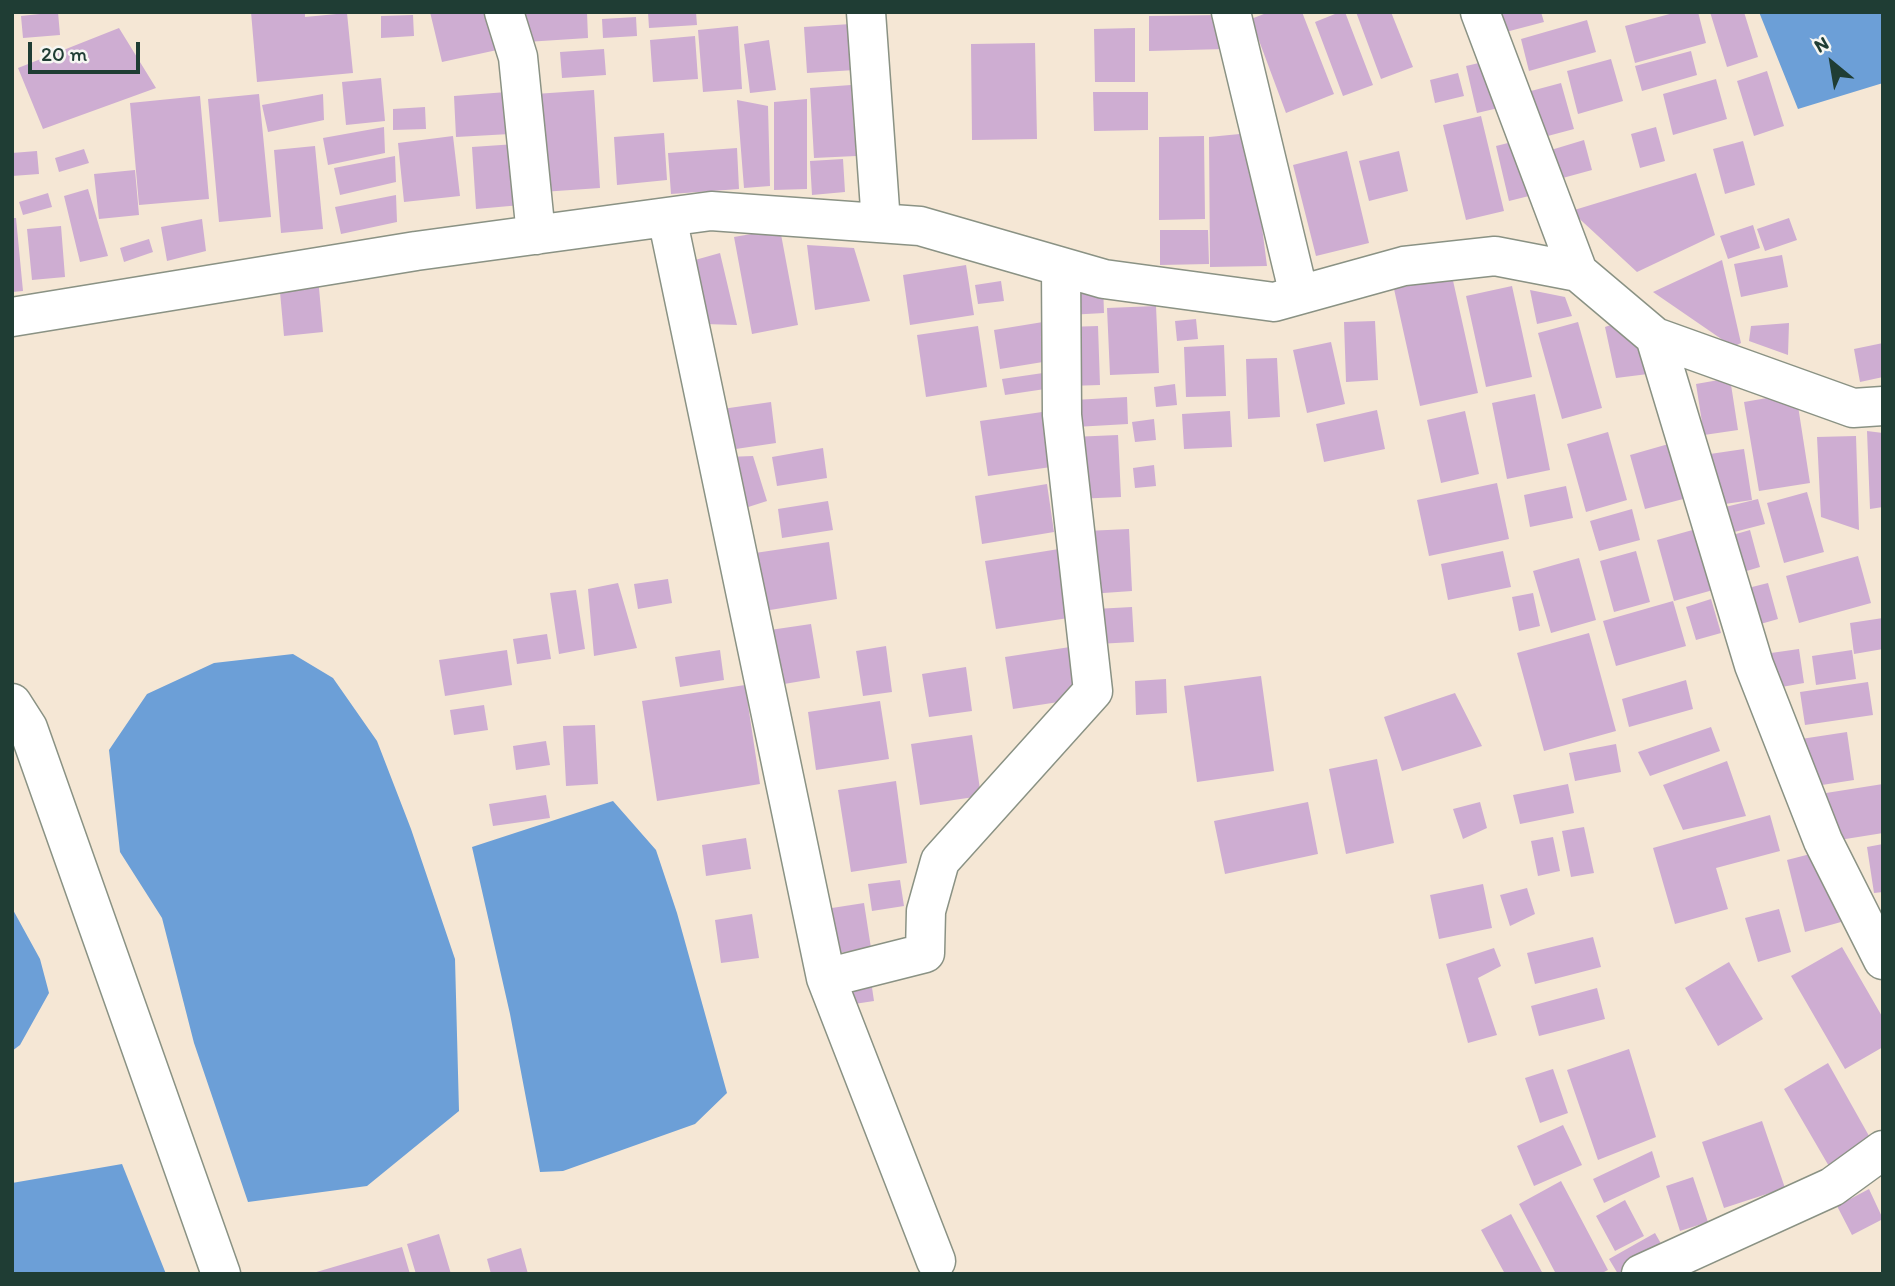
<!DOCTYPE html>
<style>
body{margin:0}
#map{position:relative;width:1895px;height:1286px;overflow:hidden;background:#f5e7d5;font-family:Itim,sans-serif}
canvas{display:block}
.frame{position:absolute;inset:0;border:14px solid #1f3d34;pointer-events:none}
.north{position:absolute;left:1797px;top:28px;width:70px;height:70px;-webkit-text-stroke:5px #f6f6f2;paint-order:stroke;rotate:330deg;font-size:19px;font-weight:700;line-height:28px;text-align:center;color:#1f3d34}
.north::after{content:'';display:block;margin:auto;width:24px;height:32px;background:#1f3d34;clip-path:polygon(50% 0,100% 100%,50% 72%,0 100%)}
.scale{position:absolute;left:28px;top:42px;width:112px;height:32px;box-sizing:border-box;border:4px solid #1f3d34;border-top:0;padding-left:9px;font-size:21px;line-height:24px;white-space:nowrap;color:#1f3d34;-webkit-text-stroke:5px #f6f6f2;paint-order:stroke}
</style>
<div id="map">
<canvas width="1895" height="1286"></canvas>
<div class="frame"></div>
<div class="north">N</div>
<div class="scale">20 m</div>
</div>
<script>
const g = document.querySelector('canvas').getContext('2d');
g.lineJoin = 'round';
function paint(path, color) {
  g.fillStyle = color;
  g.fill(path, 'evenodd');
}
function shape(rows) {
  const path = new Path2D();
  for (const r of rows) {
    path.moveTo(r[0], r[1]);
    for (let i = 2; i < r.length; i += 2) path.lineTo(r[i], r[i + 1]);
  }
  return path;
}
function trace(path, color, width, dash) {
  g.strokeStyle = color;
  g.lineWidth = width;
  g.lineCap = dash ? 'butt' : 'round';
  g.setLineDash(dash || []);
  g.stroke(path);
}
paint(shape([
 [1759,12,1883,12,1883,83,1798,109],
 [293,654,333,678,377,741,411,829,455,959,459,1111,367,1186,248,1202,194,1043,162,918,120,852,109,750,147,694,214,663],
 [613,801,656,850,677,913,727,1093,695,1124,563,1171,540,1172,510,1014,472,847],
 [12,908,40,959,49,993,20,1045,12,1051],
 [122,1164,166,1274,12,1274,12,1183]
]), '#6c9fd7');
paint(shape([
 [58,12,60,35,23,38,21,16],
 [251,12,305,12,305,17,347,13,353,73,257,82],
 [430,12,489,12,497,50,442,62],
 [524,12,587,12,588,38,526,42],
 [648,12,696,12,697,25,649,28],
 [1269,12,1302,12,1334,94,1286,113,1251,19],
 [1340,12,1345,12,1373,85,1343,96,1315,22],
 [1356,12,1391,12,1413,67,1381,79],
 [1496,12,1541,12,1544,22,1502,33],
 [1677,12,1698,12,1706,43,1635,63,1625,26],
 [1710,12,1744,12,1758,57,1727,67],
 [413,15,414,36,381,38,381,16],
 [1224,15,1225,49,1149,51,1149,16],
 [636,17,637,36,603,38,602,19],
 [1587,20,1596,52,1529,71,1521,39],
 [851,24,855,70,807,73,804,27],
 [738,26,742,89,703,92,698,30],
 [119,28,156,88,43,129,18,68],
 [1135,28,1135,82,1095,82,1094,29],
 [695,36,698,79,653,82,650,40],
 [769,40,776,90,750,93,744,44],
 [1035,43,1037,139,972,140,971,44],
 [604,49,606,75,562,78,560,52],
 [1691,51,1697,75,1642,91,1635,66],
 [1496,59,1507,106,1477,113,1466,66],
 [1611,59,1623,101,1578,114,1567,71],
 [1767,71,1784,126,1754,136,1737,81],
 [1458,73,1464,96,1435,103,1430,80],
 [381,78,385,121,346,125,342,82],
 [1716,79,1727,119,1673,135,1663,94],
 [1561,83,1574,129,1544,137,1531,91],
 [851,85,856,156,814,158,810,88],
 [594,90,600,188,542,192,535,94],
 [507,92,510,134,456,137,454,96],
 [1093,92,1148,92,1148,130,1094,131],
 [259,94,271,217,219,222,208,99],
 [323,94,324,120,268,132,262,105],
 [200,96,209,199,139,205,130,103],
 [807,99,807,189,774,190,774,102],
 [737,100,768,106,770,186,744,188],
 [425,107,426,129,393,130,393,109],
 [1481,116,1504,211,1466,220,1443,125],
 [384,127,385,153,328,165,323,138],
 [1656,127,1665,161,1640,168,1631,134],
 [664,133,667,180,617,185,614,137],
 [1250,133,1267,266,1210,267,1209,137],
 [453,136,460,196,404,202,398,143],
 [1204,136,1205,219,1159,220,1159,137],
 [1524,139,1537,194,1509,201,1496,146],
 [1584,140,1592,170,1559,179,1551,150],
 [1743,141,1755,185,1725,194,1713,149],
 [516,144,521,205,476,209,472,147],
 [315,146,323,229,281,233,274,150],
 [737,148,739,189,671,194,668,153],
 [84,149,89,163,59,172,55,158],
 [37,151,39,174,12,176,12,153],
 [1347,151,1369,243,1316,256,1293,165],
 [1399,151,1408,191,1369,201,1359,161],
 [395,156,396,182,340,195,334,168],
 [843,159,845,192,812,195,810,161],
 [135,170,139,215,99,219,94,174],
 [1696,173,1715,235,1637,272,1571,211],
 [88,189,108,256,80,262,64,196],
 [48,193,52,207,23,215,19,202],
 [396,195,397,222,341,234,335,207],
 [12,218,16,218,23,291,12,292],
 [1789,218,1797,240,1765,251,1757,229],
 [202,219,206,251,167,261,161,227],
 [1753,225,1760,248,1728,259,1720,236],
 [61,226,65,277,32,280,27,229],
 [780,229,798,325,752,334,734,237],
 [1160,230,1208,230,1209,264,1160,265],
 [149,239,153,252,124,262,120,248],
 [807,245,854,248,870,301,815,310],
 [720,253,737,325,705,324,695,260],
 [1782,255,1788,287,1741,297,1734,264],
 [1722,260,1741,343,1733,347,1653,292],
 [966,265,974,315,910,325,903,275],
 [1452,276,1478,393,1420,406,1394,289],
 [318,277,323,332,284,336,279,281],
 [1001,281,1004,301,978,304,975,285],
 [1103,284,1104,313,1068,315,1067,286],
 [1512,286,1532,377,1486,387,1466,296],
 [1530,290,1565,297,1572,316,1537,324],
 [1156,306,1159,373,1110,375,1107,308],
 [1196,319,1198,339,1177,341,1175,321],
 [1625,320,1656,373,1616,378,1605,327],
 [1375,321,1378,380,1346,382,1344,322],
 [1043,322,1049,361,1000,369,994,330],
 [1578,322,1602,408,1562,419,1538,333],
 [1789,323,1788,355,1749,341,1751,326],
 [978,326,987,387,926,397,917,335],
 [1098,326,1100,385,1069,386,1066,327],
 [1331,342,1345,404,1307,413,1293,350],
 [1883,343,1883,377,1860,382,1854,349],
 [1224,345,1226,396,1186,397,1184,347],
 [1277,358,1280,417,1248,419,1246,359],
 [1043,373,1045,389,1005,395,1002,379],
 [1730,378,1738,430,1704,435,1696,384],
 [1175,384,1177,405,1156,407,1154,387],
 [1796,393,1810,483,1759,491,1744,402],
 [1535,394,1550,470,1507,479,1492,403],
 [1127,397,1128,424,1075,427,1074,400],
 [771,402,776,443,729,450,722,409],
 [1377,410,1385,449,1324,462,1316,424],
 [1049,411,1058,466,988,476,980,421],
 [1230,411,1232,447,1184,449,1182,414],
 [1465,411,1479,474,1441,483,1427,420],
 [1154,419,1156,440,1135,442,1132,422],
 [1867,431,1883,433,1883,507,1870,509],
 [1608,432,1627,500,1586,512,1567,444],
 [1118,435,1121,497,1075,499,1072,437],
 [1856,436,1859,530,1821,517,1817,437],
 [1672,443,1687,498,1645,509,1630,455],
 [823,448,827,478,777,486,772,457],
 [1744,449,1752,500,1718,505,1710,454],
 [753,456,767,501,742,509,726,457],
 [1154,465,1156,486,1135,488,1133,468],
 [1497,483,1509,539,1429,556,1417,500],
 [1047,484,1054,532,982,544,975,496],
 [1566,486,1573,518,1530,527,1524,495],
 [1807,492,1824,552,1784,563,1767,503],
 [1758,499,1765,524,1719,536,1713,510],
 [828,501,833,530,782,538,778,509],
 [1632,509,1640,540,1599,551,1590,521],
 [1129,529,1132,591,1089,594,1086,531],
 [1696,529,1713,590,1674,601,1657,540],
 [1750,530,1760,567,1733,575,1722,538],
 [829,542,837,599,764,611,755,553],
 [1065,548,1075,617,996,629,985,561],
 [1503,551,1511,587,1448,600,1441,564],
 [1636,551,1650,602,1614,612,1600,561],
 [1858,556,1871,603,1799,623,1786,576],
 [1579,558,1596,620,1551,633,1533,571],
 [668,579,672,603,638,609,634,584],
 [618,583,637,648,594,656,588,589],
 [1768,583,1778,619,1750,627,1740,590],
 [576,590,585,649,559,654,550,593],
 [1533,593,1540,626,1519,631,1512,597],
 [1711,599,1721,633,1696,640,1686,607],
 [1673,601,1686,646,1616,666,1603,621],
 [1132,607,1134,642,1097,644,1095,609],
 [1883,618,1883,649,1854,654,1850,623],
 [811,624,820,678,778,685,770,630],
 [1589,633,1616,731,1544,751,1517,653],
 [547,634,551,659,517,664,513,639],
 [886,646,892,692,863,696,856,651],
 [1070,647,1078,699,1013,709,1005,657],
 [1799,649,1804,683,1776,688,1771,653],
 [507,650,512,685,445,696,439,660],
 [720,650,724,680,680,687,675,657],
 [1852,650,1856,679,1816,685,1812,656],
 [966,667,972,711,929,717,922,674],
 [1261,676,1274,771,1197,782,1184,686],
 [1166,679,1167,713,1136,715,1135,681],
 [1686,680,1693,709,1629,727,1622,699],
 [1868,682,1873,715,1805,725,1800,692],
 [745,685,760,784,657,801,642,701],
 [1455,693,1482,746,1402,771,1384,717],
 [880,701,889,759,816,770,808,712],
 [484,705,488,730,454,735,450,710],
 [595,725,598,784,566,786,563,726],
 [1711,727,1720,751,1650,776,1638,752],
 [1847,732,1854,780,1809,787,1801,739],
 [972,735,981,796,920,805,911,744],
 [546,741,550,765,516,770,513,746],
 [1616,744,1621,772,1575,781,1569,753],
 [1377,759,1394,843,1346,854,1329,769],
 [1727,761,1746,816,1683,830,1663,785],
 [896,781,907,863,851,872,838,790],
 [1568,784,1574,813,1520,824,1513,795],
 [1883,784,1883,833,1833,841,1826,793],
 [546,795,550,818,493,826,489,804],
 [1308,802,1318,854,1225,874,1214,821],
 [1480,802,1487,828,1463,839,1453,809],
 [1770,815,1780,851,1716,868,1728,909,1675,924,1653,848],
 [1584,827,1594,873,1571,877,1562,831],
 [1553,837,1560,871,1538,876,1531,841],
 [746,838,751,869,706,876,702,845],
 [1883,844,1883,892,1874,893,1867,847],
 [1822,851,1841,922,1805,932,1787,860],
 [900,880,904,906,872,911,868,884],
 [1483,884,1492,928,1439,939,1430,895],
 [1527,888,1535,914,1510,926,1500,895],
 [864,903,871,948,838,953,832,908],
 [1779,909,1791,952,1758,962,1745,918],
 [752,914,759,958,721,963,715,920],
 [1593,937,1601,967,1535,984,1527,953],
 [1842,947,1883,1018,1883,1047,1845,1069,1791,976],
 [1494,948,1501,966,1478,978,1497,1035,1468,1043,1446,964],
 [1729,962,1763,1019,1718,1046,1685,988],
 [870,974,874,1001,841,1006,837,979],
 [1597,988,1605,1019,1539,1036,1531,1006],
 [1629,1049,1656,1137,1598,1160,1567,1070],
 [1828,1063,1873,1143,1830,1168,1784,1089],
 [1553,1069,1568,1113,1540,1123,1525,1078],
 [1762,1121,1785,1188,1724,1208,1702,1142],
 [1563,1125,1582,1165,1534,1186,1517,1146],
 [1652,1151,1660,1177,1604,1203,1593,1179],
 [1693,1177,1708,1222,1680,1231,1666,1186],
 [1561,1181,1608,1270,1600,1274,1556,1274,1519,1204],
 [1869,1189,1883,1219,1852,1235,1837,1206],
 [1625,1200,1644,1236,1615,1251,1596,1216],
 [1511,1214,1543,1274,1505,1274,1481,1230],
 [1655,1233,1668,1256,1634,1274,1618,1274,1609,1259],
 [439,1234,451,1274,416,1274,407,1244],
 [402,1247,410,1274,313,1274,313,1273],
 [521,1248,528,1274,491,1274,487,1259]
]), '#ceadd2');
const minor = shape([
 [504,12,518,57,536,235],
 [866,12,881,223],
 [1231,12,1299,295],
 [1480,12,1578,272],
 [667,217,826,978,936,1261],
 [12,317,416,251,711,211,920,226,1104,279,1274,302,1404,266,1495,256,1578,272,1655,337,1853,408,1883,406],
 [1655,337,1754,665,1823,841,1883,960],
 [12,703,28,728,221,1274],
 [826,978,925,953,926,911,940,861,1093,691,1062,415,1061,267],
 [1641,1274,1832,1187,1883,1150]
]);
trace(minor, '#8a9284', 41);
trace(minor, '#fff', 38);
</script>
